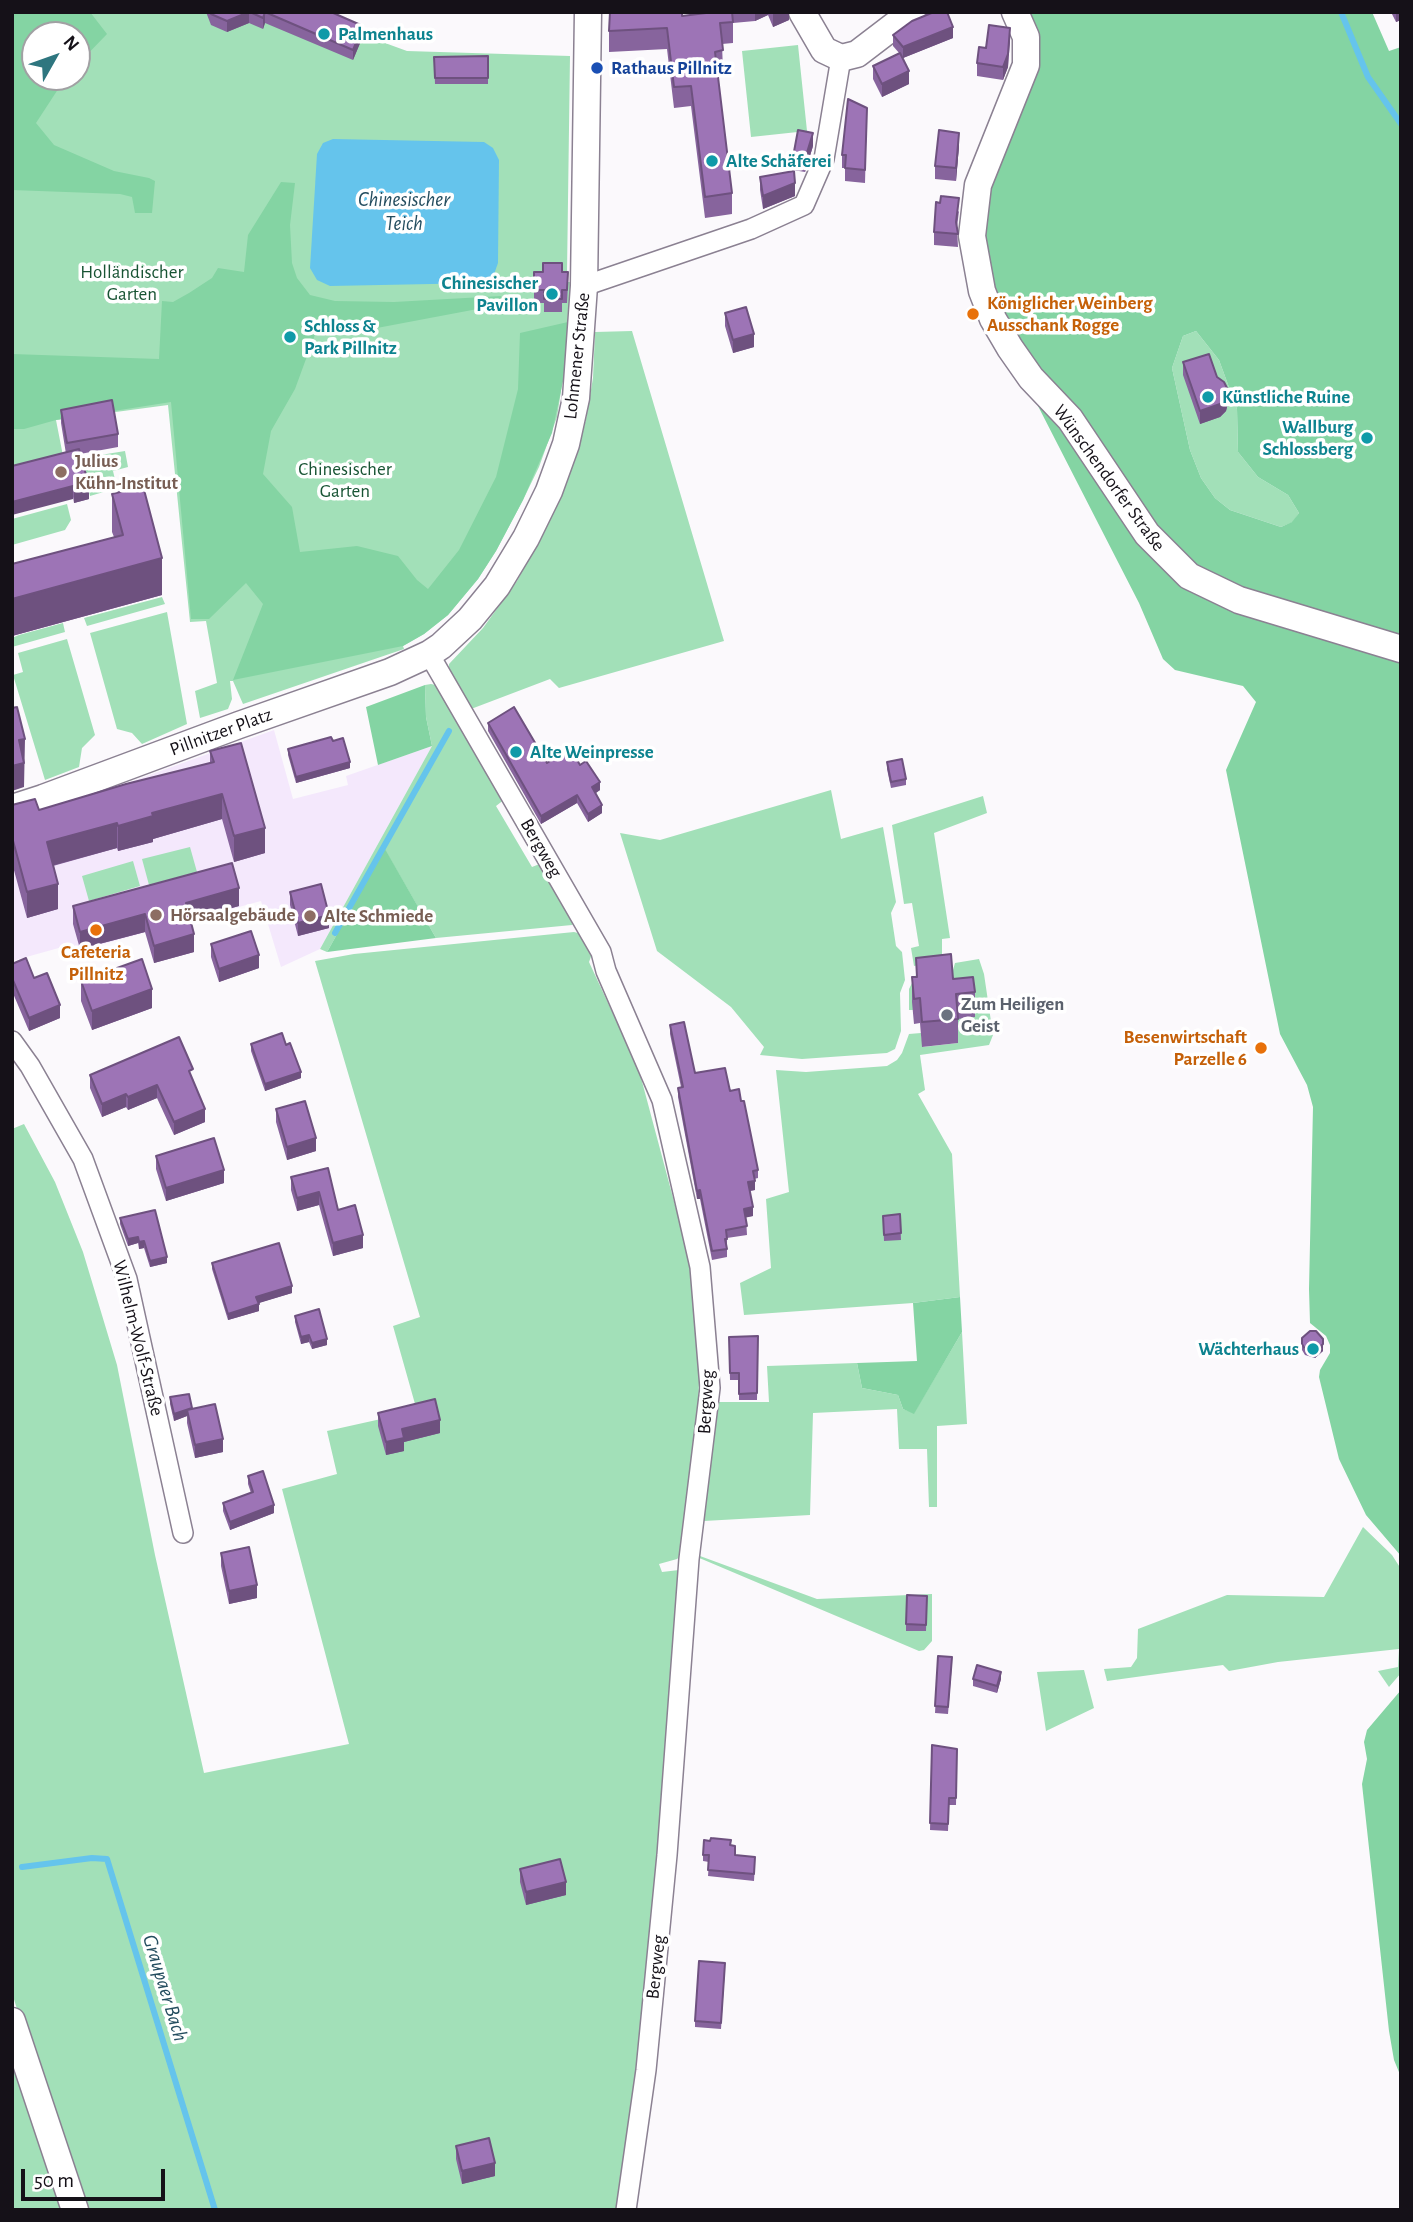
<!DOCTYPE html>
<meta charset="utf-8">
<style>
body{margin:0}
#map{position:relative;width:1413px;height:2222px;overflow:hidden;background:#fbf9fc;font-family:"Alegreya Sans",sans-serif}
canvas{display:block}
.frame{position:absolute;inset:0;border:14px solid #151118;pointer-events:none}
.north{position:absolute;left:21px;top:21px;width:70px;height:70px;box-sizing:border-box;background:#fff;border:2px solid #a1a0a3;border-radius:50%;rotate:50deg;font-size:19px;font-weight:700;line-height:28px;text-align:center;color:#151118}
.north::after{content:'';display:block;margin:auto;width:24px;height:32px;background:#2e767f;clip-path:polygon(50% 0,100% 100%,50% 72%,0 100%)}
.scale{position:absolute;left:21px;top:2169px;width:144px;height:32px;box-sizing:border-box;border:4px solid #151118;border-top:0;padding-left:9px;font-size:21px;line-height:24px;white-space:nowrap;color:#151118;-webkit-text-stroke:5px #fff;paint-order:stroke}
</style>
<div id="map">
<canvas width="1413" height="2222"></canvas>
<div class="frame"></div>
<div class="north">N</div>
<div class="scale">50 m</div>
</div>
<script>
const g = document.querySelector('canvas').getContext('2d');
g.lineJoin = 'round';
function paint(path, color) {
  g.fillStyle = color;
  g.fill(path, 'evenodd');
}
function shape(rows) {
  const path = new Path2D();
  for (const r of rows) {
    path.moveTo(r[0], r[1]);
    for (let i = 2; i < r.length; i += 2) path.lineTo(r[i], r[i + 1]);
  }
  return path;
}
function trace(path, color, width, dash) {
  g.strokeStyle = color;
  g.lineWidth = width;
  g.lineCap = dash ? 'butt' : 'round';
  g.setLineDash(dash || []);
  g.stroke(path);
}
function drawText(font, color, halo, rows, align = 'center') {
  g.font = font + ' "Alegreya Sans",sans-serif';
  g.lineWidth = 7;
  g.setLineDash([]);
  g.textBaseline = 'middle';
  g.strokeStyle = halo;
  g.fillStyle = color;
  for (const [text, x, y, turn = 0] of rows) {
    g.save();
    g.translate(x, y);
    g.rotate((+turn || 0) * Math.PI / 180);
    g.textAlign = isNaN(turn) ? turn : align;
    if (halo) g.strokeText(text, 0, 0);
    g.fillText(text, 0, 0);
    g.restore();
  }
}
paint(shape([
 [274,730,293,799,348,785,346,776,432,746,320,949,281,967,261,901,77,951,73,944,12,961,12,822,50,811]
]), '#f4e8fc');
paint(shape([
 [12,12,318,12,374,39,407,51,570,56,567,273,567,282,570,282,570,307,568,308,567,352,557,417,539,467,523,500,496,551,478,579,448,615,424,634,403,646,404,649,243,704,233,681,230,681,232,699,228,709,200,718,195,691,217,683,206,621,190,622,168,405,56,420,64,461,12,476],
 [35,35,77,35,77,77,35,77],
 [798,45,807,131,751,137,742,51],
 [632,331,724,641,559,688,550,679,471,709,449,673,449,664,483,628,517,581,560,499,578,452,586,419,593,378,595,332],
 [1196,331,1219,360,1237,409,1238,452,1258,477,1288,495,1299,513,1293,522,1281,527,1230,510,1215,498,1201,478,1190,450,1172,368,1183,336],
 [125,451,128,467,113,471,117,488,90,496,82,458],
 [67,504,71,520,65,530,12,545,12,519],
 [162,597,165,604,87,626,84,618],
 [167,612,187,724,142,744,132,733,117,729,90,633],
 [63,623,65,632,12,647,12,638,19,635],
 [67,639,95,735,82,748,79,767,45,780,13,675,23,672,18,653],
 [431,684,440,686,505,799,496,806,532,867,542,863,576,921,572,925,436,938,385,850,327,952,320,949,432,746,426,717,425,685],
 [831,790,841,839,883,827,896,902,891,913,896,946,902,952,905,980,900,993,901,1031,895,1049,887,1053,802,1059,760,1055,764,1047,731,1007,657,951,620,833,660,840],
 [983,796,987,813,934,833,950,938,942,939,942,957,935,962,914,966,911,948,919,946,912,903,904,904,892,825],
 [190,847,197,872,149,885,142,859],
 [133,861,140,886,89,901,82,876],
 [574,932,582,934,592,954,589,962,621,1031,625,1029,644,1071,640,1074,676,1209,682,1214,700,1327,698,1434,682,1555,677,1559,659,1564,662,1572,679,1570,655,1928,647,1951,650,1975,620,2210,85,2210,44,2095,12,1993,12,1129,24,1124,55,1182,83,1252,117,1365,155,1555,204,1773,349,1744,282,1489,337,1474,327,1431,417,1411,393,1326,420,1317,315,961,354,954],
 [979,959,984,974,993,1035,989,1045,920,1055,925,1090,918,1094,952,1154,960,1297,913,1303,744,1315,740,1283,771,1268,766,1199,789,1192,776,1070,806,1072,887,1066,897,1060,902,1053,909,1034,921,1033,923,1047,958,1043,913,1010,909,1010,909,989,916,975,953,970,955,963],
 [962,1332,967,1424,937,1426,937,1507,929,1507,927,1449,899,1449,897,1409,813,1413,810,1515,704,1521,700,1556,817,1599,932,1594,932,1641,924,1650,919,1651,697,1557,715,1402,769,1402,767,1366,857,1363,862,1388,898,1395,903,1409,914,1413],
 [1363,1527,1392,1555,1401,1569,1401,1673,1389,1687,1378,1671,1398,1667,1399,1649,1278,1662,1229,1671,1223,1665,1107,1681,1104,1669,1131,1667,1137,1658,1138,1629,1227,1595,1324,1597],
 [1084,1670,1094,1708,1046,1731,1037,1672],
 [12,2063,64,2210,12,2210]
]), '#a2e0b8');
paint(shape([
 [12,12,90,12,107,34,77,65,77,35,35,35,35,77,66,77,36,123,54,145,114,171,149,178,155,181,152,213,135,213,132,197,120,194,12,190],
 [1027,12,1372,12,1389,51,1401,47,1401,640,1251,596,1188,566,1040,375,990,292,981,212],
 [1196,331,1219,360,1237,409,1238,452,1258,477,1288,495,1299,513,1292,522,1281,527,1230,510,1215,498,1201,478,1190,450,1172,368,1183,336],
 [281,182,295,183,290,225,292,263,297,278,310,295,335,301,394,302,501,296,504,304,361,331,338,332,317,329,295,389,271,431,263,474,292,507,300,552,357,546,398,556,417,580,428,589,459,550,496,477,518,389,520,333,568,322,566,367,552,433,523,500,496,551,478,579,448,615,424,634,403,646,233,680,263,604,246,583,209,619,191,619,171,402,56,420,24,429,12,429,12,354,159,359,162,301,173,302,189,293,212,278,218,268,244,272,248,235],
 [1041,400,1163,561,1401,657,1401,1556,1366,1515,1339,1459,1319,1377,1320,1370,1330,1353,1330,1345,1326,1336,1310,1323,1309,1289,1313,1107,1307,1085,1280,1034,1226,770,1256,702,1243,686,1175,670,1163,659,1139,603,1038,406,1038,402],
 [425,685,426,717,432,746,378,765,366,707],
 [385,849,436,938,327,952],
 [960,1297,962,1332,914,1414,903,1409,898,1395,862,1388,857,1363,917,1361,913,1303],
 [1401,1690,1401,2077,1394,2060,1389,2031,1362,1784,1367,1759,1364,1742,1367,1730]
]), '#84d4a3');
paint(shape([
 [333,139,484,142,493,148,499,160,498,263,493,277,482,283,330,286,317,280,310,268,317,154,323,143]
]), '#65c4ec');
trace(shape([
 [1341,12,1368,77,1401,124],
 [335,933,449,731],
 [22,1867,92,1858,107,1859,215,2210]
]), '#65c4ec', 6);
const street = shape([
 [584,286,751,229,804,205,824,159,841,58],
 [429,654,601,952,606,971,662,1100,700,1267,710,1388,689,1559,667,1855,646,2070,626,2210],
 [12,1041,30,1066,83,1159,127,1279,183,1533]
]);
const secondary = shape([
 [802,12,824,50,841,58,857,54,912,12],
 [1015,12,1026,37,1026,65,978,185,972,236,982,291,993,319,1010,348,1031,378,1070,419,1147,534,1189,576,1239,600,1401,649],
 [12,808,43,798,239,725,390,672,429,654,441,646,470,619,497,586,526,538,549,491,566,444,576,398,584,286,588,12],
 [12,2021,75,2210]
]);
trace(street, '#8b8192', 22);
trace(secondary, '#8b8192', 29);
trace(street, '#fff', 19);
trace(secondary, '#fff', 26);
paint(shape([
 [206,12,331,12,363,36,353,60,265,23,263,29,249,23,227,32,211,25],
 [713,12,789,12,789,20,773,27,768,15,755,21,733,23,733,43,722,44,723,71,717,72,732,193,732,214,705,218,691,106,674,108,667,49,609,52,609,31,682,16],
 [1391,12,1401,12,1401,20,1396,22],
 [893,35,953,38,903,58,902,56,909,84,882,97,873,79,873,66,900,54,893,46],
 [1010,41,1008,67,1003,80,977,76,977,63,986,48],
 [488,56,488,84,435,84,434,57],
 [867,108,865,183,845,181,845,168,842,168,842,155],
 [813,146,805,172,793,170,793,157],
 [959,146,956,181,935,179,935,166],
 [760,177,795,196,763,209,760,190],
 [959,211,957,227,958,247,934,245,934,232],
 [534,272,562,272,568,285,567,303,562,303,562,312,544,312,544,303,534,303],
 [725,313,754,347,733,353,725,326],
 [1183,362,1217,377,1228,403,1226,411,1220,417,1200,424,1183,375],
 [61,410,118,434,118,447,80,454,89,499,74,503,61,423],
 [112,494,162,595,12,636,12,564,114,537,112,532],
 [488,723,547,763,580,765,600,790,595,793,602,813,588,822,577,803,541,824,488,731],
 [288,749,350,768,296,783,288,755],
 [210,751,265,853,234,862,222,819,153,839,153,842,118,851,117,848,53,866,58,909,27,918,12,863,12,805,39,810,210,763],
 [887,762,906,779,906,785,891,788,887,769],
 [290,892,329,928,298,936,290,905],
 [73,906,239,906,190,919,194,952,154,963,145,932,80,949,73,924],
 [211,944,259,968,219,982,211,957],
 [916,958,953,979,975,992,975,1017,958,1019,958,1043,922,1047,920,1023,914,1024,912,1002,912,977,916,977],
 [12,964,60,1018,29,1031,12,991],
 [81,981,152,1008,92,1030,81,1001],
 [670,1025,695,1073,730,1091,741,1101,758,1170,758,1178,754,1179,755,1190,750,1191,753,1216,746,1217,747,1235,727,1238,727,1257,712,1260,700,1199,697,1199,678,1097,678,1088,681,1087,670,1034],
 [251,1044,301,1078,265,1091,251,1051],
 [90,1075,193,1079,205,1122,174,1135,157,1098,128,1110,126,1107,102,1117,90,1088],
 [276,1109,316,1151,287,1160,276,1122],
 [156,1156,224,1183,166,1201,156,1169],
 [328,1168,338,1210,363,1248,333,1256,319,1205,297,1211,291,1190,291,1177],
 [900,1214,901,1240,884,1241,883,1216],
 [120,1218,167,1263,150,1267,144,1248,139,1249,138,1243,128,1246,120,1224],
 [212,1263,292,1293,258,1303,259,1311,228,1320,212,1269],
 [295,1316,327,1345,312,1349,309,1342,301,1344,295,1322],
 [758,1336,757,1400,739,1400,739,1380,730,1380,729,1337],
 [1302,1338,1323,1351,1315,1358,1305,1355,1302,1350],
 [170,1397,192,1408,223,1452,195,1458,187,1423,187,1416,174,1421,170,1404],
 [378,1413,440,1433,404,1442,404,1451,386,1455,378,1426],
 [248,1476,274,1513,230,1530,223,1511,223,1503,251,1493,248,1484],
 [221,1553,257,1598,229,1604,221,1566],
 [927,1596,926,1631,906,1631,906,1624],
 [938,1656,952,1664,948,1714,935,1713],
 [973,1679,1001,1679,997,1693,973,1686],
 [932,1745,957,1749,956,1805,949,1805,948,1831,930,1830],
 [731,1845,735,1855,755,1863,754,1881,708,1876,709,1862,703,1861,703,1855],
 [520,1869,566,1895,526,1905,520,1882],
 [725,1969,721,2029,695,2027,695,2021],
 [456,2146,495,2176,462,2184,456,2159]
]), '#87649d');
paint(shape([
 [249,12,249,23,227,32,227,21],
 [265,12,265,23,263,29,263,18],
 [755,12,768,12,768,15,755,21],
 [773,12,789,12,789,20,773,27],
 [1396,12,1401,12,1401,20,1396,22],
 [363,26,363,36,353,60,353,50],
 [953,27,953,38,903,58,903,47],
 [1010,28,1008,67,1003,80,1003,67],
 [909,71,909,84,882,97,882,84],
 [813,133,813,146,805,172,805,159],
 [959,133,959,146,956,181,956,168],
 [795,183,795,196,763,209,763,196],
 [754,334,754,347,733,353,733,340],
 [1228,390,1228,403,1226,411,1220,417,1200,424,1200,411],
 [73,486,73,499,12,515,12,502],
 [89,486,89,499,74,503,74,490],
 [162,558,162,595,12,636,12,599],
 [25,739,24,787,12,791,12,766,19,740],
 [350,762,350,768,296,783,296,777],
 [600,782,600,790,592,796,592,787],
 [222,794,222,819,153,839,153,842,118,851,118,826,152,813],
 [577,795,577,803,541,824,541,816],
 [602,805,602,813,588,822,588,814],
 [117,823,117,848,47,867,47,842],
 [265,828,265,853,234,862,234,836],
 [58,884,58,909,27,918,27,892],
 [239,888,239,906,186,921,186,903],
 [145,914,145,932,80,949,80,932],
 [329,915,329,928,298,936,298,923],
 [194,934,194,952,154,963,154,946],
 [259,955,259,968,219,982,219,969],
 [152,989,152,1008,92,1030,92,1011],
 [60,1005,60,1018,29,1031,29,1018],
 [301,1072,301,1078,265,1091,265,1084],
 [157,1085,157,1098,128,1110,128,1097],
 [126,1094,126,1107,102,1117,102,1104],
 [205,1109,205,1122,174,1135,174,1122],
 [316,1138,316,1151,287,1160,287,1147],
 [224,1170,224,1183,166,1201,166,1188],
 [755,1181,755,1190,748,1191,748,1182],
 [700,1190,700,1199,697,1199,697,1191],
 [319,1192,319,1205,297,1211,297,1198],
 [753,1207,753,1216,744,1218,744,1209],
 [363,1235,363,1248,333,1256,333,1243],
 [138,1237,138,1243,128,1246,128,1239],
 [144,1241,144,1248,139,1249,139,1242],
 [167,1257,167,1263,150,1267,150,1261],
 [292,1286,292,1293,256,1304,256,1297],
 [259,1304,259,1311,228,1320,228,1314],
 [309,1335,309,1342,301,1344,301,1337],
 [327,1339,327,1345,312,1349,312,1343],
 [1323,1344,1323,1351,1315,1358,1315,1352],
 [192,1408,187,1410,187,1416,174,1421,174,1414],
 [440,1420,440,1433,404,1442,404,1451,386,1455,386,1442,402,1429],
 [223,1439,223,1452,195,1458,195,1445],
 [274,1505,274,1513,230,1530,230,1522],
 [257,1585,257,1598,229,1604,229,1591],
 [1001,1672,1001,1679,997,1693,997,1686],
 [566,1882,566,1895,526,1905,526,1892],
 [495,2163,495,2176,462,2184,462,2171]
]), '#6e517f');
const building = shape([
 [211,12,249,12,227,21,211,14,211,12],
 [250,12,331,12,363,26,353,50,265,12,263,18,250,12],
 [610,12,682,12,682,16,714,12,732,12,733,22,720,23,723,50,715,52,732,193,705,197,691,86,674,87,667,28,609,31,610,12],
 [934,12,947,12,953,27,903,47,893,35,912,21,934,12],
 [989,25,1010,28,1008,54,1003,67,977,63,979,47,986,48,989,25],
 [900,53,909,71,882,84,873,66,900,53],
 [488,56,488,78,435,78,434,57,488,56],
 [848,99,867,108,865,170,845,168,846,155,842,155,848,99],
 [798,130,813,133,805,159,793,157,798,130],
 [939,130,959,133,956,168,935,166,939,130],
 [794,171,795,183,763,196,760,177,794,171],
 [941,196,959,198,956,222,958,234,934,232,936,202,940,203,941,196],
 [543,263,562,263,562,272,568,272,567,290,562,290,562,299,544,299,544,290,534,290,534,272,543,272,543,263],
 [746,307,754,334,733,340,725,313,746,307],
 [1209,354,1217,377,1224,382,1228,390,1226,398,1220,404,1200,411,1183,362,1209,354],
 [112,400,118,434,67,443,61,410,112,400],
 [79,449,89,486,74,490,73,486,12,502,12,466,79,449],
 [143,486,162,558,12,599,12,564,123,535,112,494,143,486],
 [17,707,25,739,19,740,24,763,12,766,12,708,17,707],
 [514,707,547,763,570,748,580,765,586,761,600,782,592,787,602,805,588,814,577,795,541,816,488,723,514,707],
 [331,737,333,741,343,738,350,762,296,777,288,749,331,737],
 [241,743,265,828,234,836,222,794,152,813,153,816,118,826,117,823,47,842,58,884,27,892,12,837,12,805,35,799,39,810,126,784,214,762,210,751,241,743],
 [902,759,906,779,891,782,887,762,902,759],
 [232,863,239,888,186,903,194,934,154,946,145,914,80,932,73,906,232,863],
 [321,884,329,915,298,923,290,892,321,884],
 [251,931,259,955,219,969,211,944,251,931],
 [951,954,953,979,973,977,975,992,956,994,958,1019,922,1022,920,998,914,999,912,977,917,977,916,958,951,954],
 [26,958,34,978,47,973,60,1005,29,1018,12,978,12,964,26,958],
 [142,959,152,989,92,1011,81,981,142,959],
 [684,1022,695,1073,725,1068,730,1091,739,1089,741,1101,744,1101,758,1170,753,1171,755,1181,748,1182,753,1207,744,1209,747,1226,726,1230,727,1239,725,1239,727,1249,712,1251,700,1190,697,1191,678,1088,683,1087,670,1025,684,1022],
 [282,1033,286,1045,290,1043,301,1072,265,1084,251,1044,282,1033],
 [179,1037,193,1069,189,1071,205,1109,174,1122,157,1085,128,1097,126,1094,102,1104,90,1075,179,1037],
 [305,1101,316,1138,287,1147,276,1109,305,1101],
 [214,1138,224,1170,166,1188,156,1156,214,1138],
 [328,1168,338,1210,355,1205,363,1235,333,1243,319,1192,297,1198,291,1177,328,1168],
 [155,1210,167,1257,150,1261,144,1241,139,1242,138,1237,128,1239,120,1218,155,1210],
 [900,1214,901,1233,884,1235,883,1216,900,1214],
 [279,1243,292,1286,256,1297,259,1304,228,1314,212,1263,279,1243],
 [319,1309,327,1339,312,1343,309,1335,301,1337,295,1316,319,1309],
 [1310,1331,1316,1331,1323,1339,1323,1344,1315,1352,1305,1349,1302,1344,1302,1338,1310,1331],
 [758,1336,757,1393,739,1394,739,1373,730,1373,729,1337,758,1336],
 [189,1394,192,1408,174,1414,170,1397,189,1394],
 [435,1399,440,1420,402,1429,404,1438,386,1442,378,1413,435,1399],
 [215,1404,223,1439,195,1445,187,1410,215,1404],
 [263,1471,274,1505,230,1522,223,1503,253,1492,248,1476,263,1471],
 [249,1547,257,1585,229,1591,221,1553,249,1547],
 [907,1595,927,1596,926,1625,906,1624,907,1595],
 [938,1656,952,1657,948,1707,935,1706,938,1656],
 [977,1665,1001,1672,997,1686,973,1679,977,1665],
 [932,1745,957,1749,956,1798,949,1798,948,1824,930,1823,932,1745],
 [711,1838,731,1840,730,1845,735,1846,735,1855,755,1857,754,1874,708,1870,709,1855,703,1855,704,1840,710,1841,711,1838],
 [560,1859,566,1882,526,1892,520,1869,560,1859],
 [699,1961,725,1963,721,2023,695,2021,699,1961],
 [489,2138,495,2163,462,2171,456,2146,489,2138]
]);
paint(building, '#9d74b6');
trace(building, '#6e517f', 2);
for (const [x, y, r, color] of [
 [324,34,7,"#0f9aa8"],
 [597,68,7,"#1a4fb4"],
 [712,161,7,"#0f9aa8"],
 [552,294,7,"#0f9aa8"],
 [973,314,7,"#e8710a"],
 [290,337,7,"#0f9aa8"],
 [1208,397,7,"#0f9aa8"],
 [1367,438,7,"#0f9aa8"],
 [61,472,7,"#8d6e63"],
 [516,752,7,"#0f9aa8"],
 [156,915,7,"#8d6e63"],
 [310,916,7,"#8d6e63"],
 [96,930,7,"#e8710a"],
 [947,1015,7,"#6b7280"],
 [1261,1048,7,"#e8710a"],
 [1313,1349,7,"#0f9aa8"]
]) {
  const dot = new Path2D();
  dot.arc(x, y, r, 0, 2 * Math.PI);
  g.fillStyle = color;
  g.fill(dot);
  trace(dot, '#fff', 2.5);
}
drawText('bold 19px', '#0d838f', '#fff', [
 ["Palmenhaus",338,34],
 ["Alte Schäferei",726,161],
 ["Chinesischer",538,283,"right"],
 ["Pavillon",538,305,"right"],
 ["Schloss &",304,326],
 ["Park Pillnitz",304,348],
 ["Künstliche Ruine",1222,397],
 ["Wallburg",1353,427,"right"],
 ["Schlossberg",1353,449,"right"],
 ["Alte Weinpresse",530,752],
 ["Wächterhaus",1299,1349,"right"]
], 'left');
drawText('bold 19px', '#164399', '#fff', [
 ["Rathaus Pillnitz",611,68]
], 'left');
drawText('19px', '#185434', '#fff', [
 ["Holländischer",132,272],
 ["Garten",132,294],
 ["Chinesischer",345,469],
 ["Garten",345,491]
]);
drawText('bold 19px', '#c56008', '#fff', [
 ["Königlicher Weinberg",987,303],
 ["Ausschank Rogge",987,325],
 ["Cafeteria",96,952,"center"],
 ["Pillnitz",96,974,"center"],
 ["Besenwirtschaft",1247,1037,"right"],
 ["Parzelle 6",1247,1059,"right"]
], 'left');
drawText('19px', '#151118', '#fff', [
 ["Lohmener Straße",577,356,-84],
 ["Wünschendorfer Straße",1109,478,54],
 ["Pillnitzer Platz",221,732,-20],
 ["Bergweg",541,848,60],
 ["Wilhelm-Wolf-Straße",138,1338,76],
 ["Bergweg",706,1402,-87],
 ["Bergweg",656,1967,-84]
]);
drawText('bold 19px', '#785e54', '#fff', [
 ["Julius",75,461],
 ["Kühn-Institut",75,483],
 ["Hörsaalgebäude",170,915],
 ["Alte Schmiede",324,916]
], 'left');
drawText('bold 19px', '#5b616d', '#fff', [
 ["Zum Heiligen",961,1004],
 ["Geist",961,1026]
], 'left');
drawText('italic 21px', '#244d5f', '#fff', [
 ["Chinesischer",404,200],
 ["Teich",404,224],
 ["Graupaer Bach",165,1988,73]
]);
</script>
